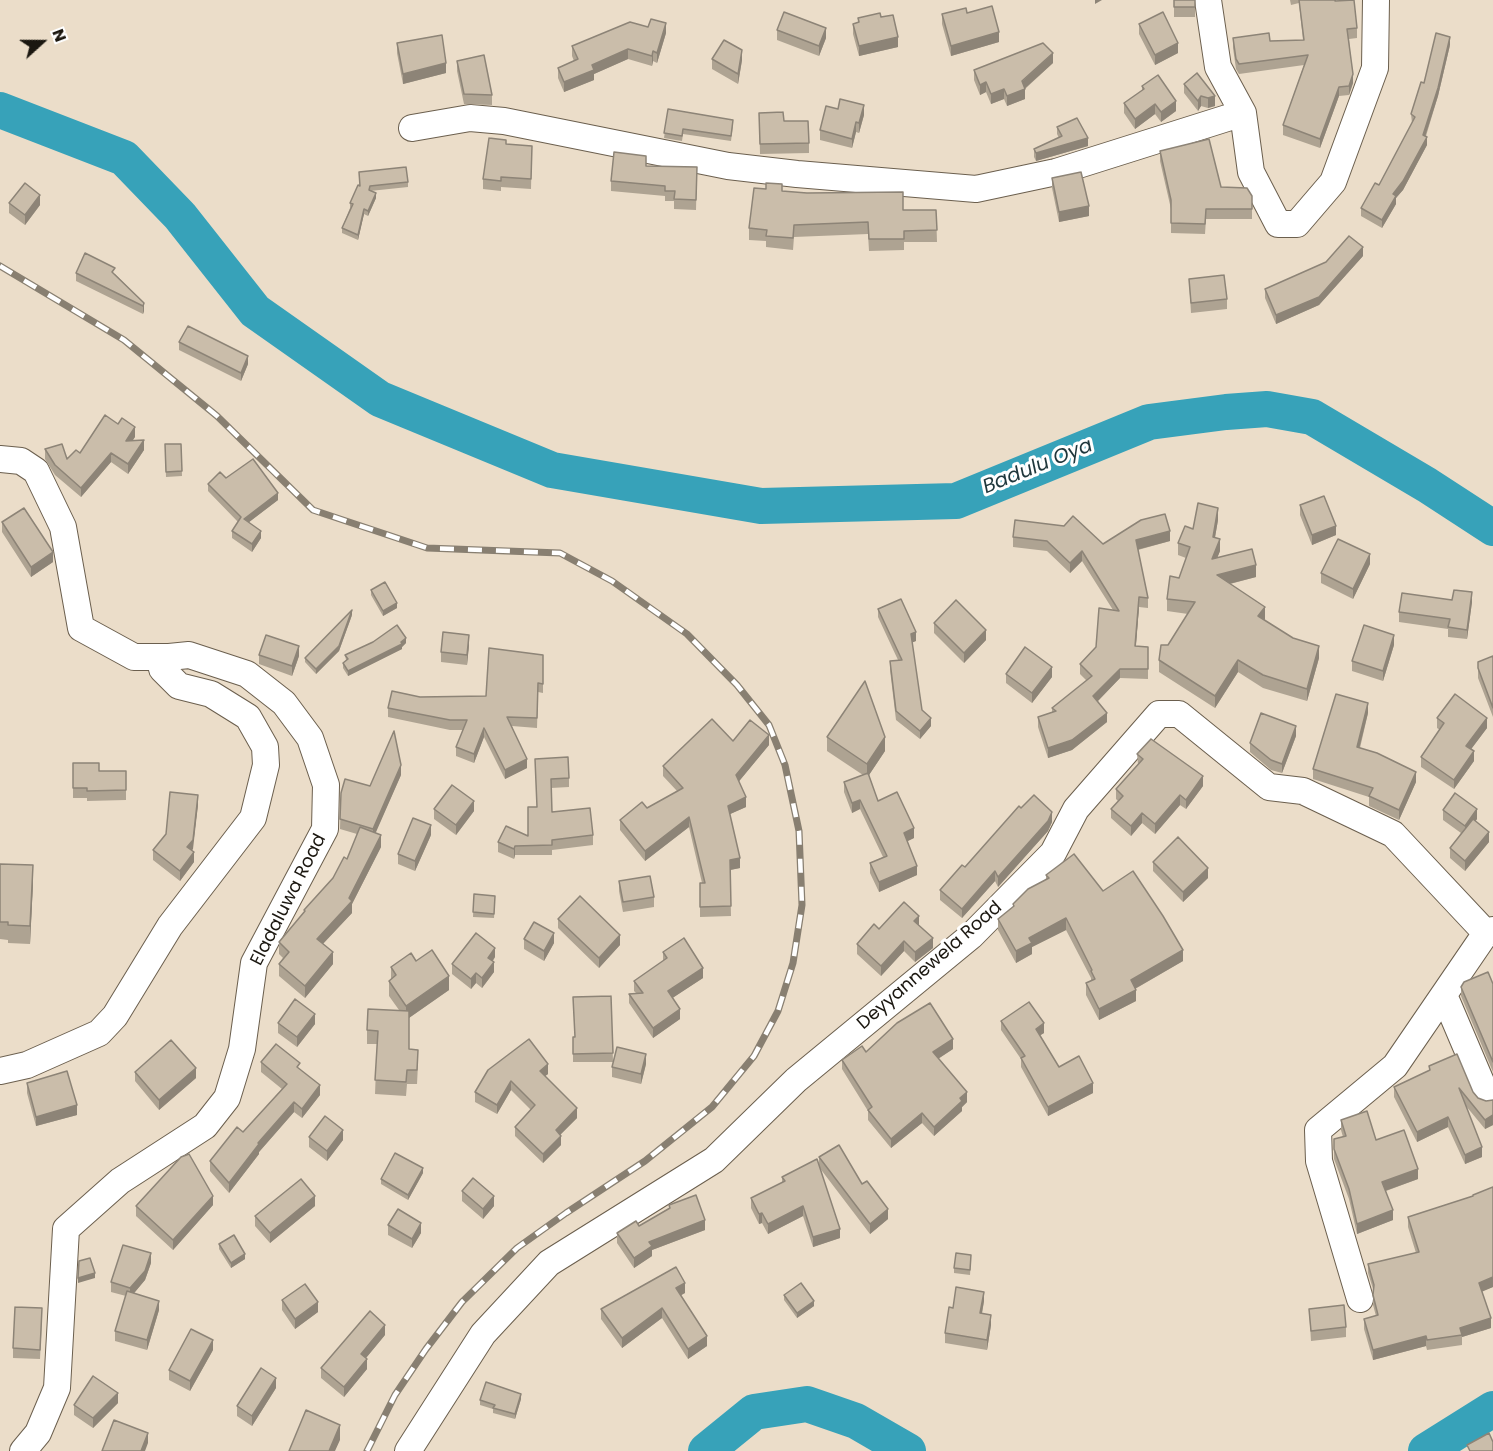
<!DOCTYPE html>
<style>
body{margin:0}
#map{position:relative;width:1493px;height:1451px;overflow:hidden;background:#ebddc9;font-family:Poppins,sans-serif}
canvas{display:block}
.north{position:absolute;left:12px;top:12px;width:60px;height:60px;-webkit-text-stroke:4px #fff;paint-order:stroke;rotate:69deg;font-size:16px;font-weight:700;line-height:24px;text-align:center;color:#1b1710}
.north::after{content:'';display:block;margin:auto;width:21px;height:27px;background:#1b1710;clip-path:polygon(50% 0,100% 100%,50% 72%,0 100%)}
</style>
<div id="map">
<canvas width="1493" height="1451"></canvas>
<div class="north">N</div>
</div>
<script>
const g = document.querySelector('canvas').getContext('2d');
g.lineJoin = 'round';
function shape(rows) {
  const path = new Path2D();
  for (const r of rows) {
    path.moveTo(r[0], r[1]);
    for (let i = 2; i < r.length; i += 2) path.lineTo(r[i], r[i + 1]);
  }
  return path;
}
function trace(path, color, width, dash) {
  g.strokeStyle = color;
  g.lineWidth = width;
  g.lineCap = dash ? 'butt' : 'round';
  g.setLineDash(dash || []);
  g.stroke(path);
}
function paint(path, color) {
  g.fillStyle = color;
  g.fill(path, 'evenodd');
}
function drawText(font, color, halo, rows, align = 'center') {
  g.font = font + ' Poppins,sans-serif';
  g.lineWidth = 6;
  g.setLineDash([]);
  g.textBaseline = 'middle';
  g.strokeStyle = halo;
  g.fillStyle = color;
  for (const [text, x, y, turn = 0] of rows) {
    g.save();
    g.translate(x, y);
    g.rotate((+turn || 0) * Math.PI / 180);
    g.textAlign = isNaN(turn) ? turn : align;
    if (halo) g.strokeText(text, 0, 0);
    g.fillText(text, 0, 0);
    g.restore();
  }
}
trace(shape([
 [0,110,124,158,180,216,255,311,380,399,552,470,761,506,956,501,1149,422,1226,412,1267,409,1312,417,1427,485,1493,528],
 [706,1451,754,1412,807,1404,856,1421,908,1451],
 [1426,1451,1493,1409]
]), '#37a2b9', 36);
const minor = shape([
 [1208,0,1218,67,1243,113,1251,172,1278,224,1297,224,1333,182,1375,68,1376,0],
 [412,128,470,118,504,121,728,166,797,174,976,189,1056,172,1243,113],
 [0,459,21,461,36,471,63,527,81,628,134,657,169,657],
 [1444,995,1487,1096],
 [0,1071,27,1065,99,1033,115,1016,170,926,253,818,266,765,265,747,248,717,211,694,179,686,162,669,169,657,189,655,247,674,284,703,310,738,326,785,325,829,254,963,242,1049,227,1098,205,1126,120,1181,66,1229,57,1388,38,1433,23,1451],
 [1360,1299,1319,1161,1318,1130,1395,1066,1486,933],
 [408,1451,483,1334,549,1263,714,1160,796,1080,971,936,1053,853,1076,809,1159,714,1179,714,1269,787,1303,791,1393,834,1486,933,1493,930]
]);
trace(minor, '#6b5f4e', 28);
trace(minor, '#fff', 26);
const rail = shape([
 [0,266,124,340,217,416,313,510,427,548,560,553,612,581,687,634,737,685,769,725,785,765,799,831,802,905,793,963,778,1011,754,1056,712,1107,645,1161,566,1213,517,1248,462,1302,426,1349,395,1395,367,1451]
]);
trace(rail, '#887f71', 7);
trace(rail, '#fff', 4.5, [14]);
paint(shape([
 [1174,0,1195,7,1195,17,1174,17],
 [1290,0,1335,0,1357,28,1357,38,1349,39,1353,83,1349,95,1339,96,1320,148,1283,135,1283,125,1304,65,1239,74,1236,69,1233,48,1233,38,1270,41,1303,40,1299,3,1291,5],
 [967,13,999,42,951,56,942,24,942,14],
 [858,18,898,47,859,56,853,34,853,24,858,23],
 [1139,24,1178,53,1155,65,1139,34],
 [777,30,826,38,819,56,777,40],
 [666,33,657,63,653,61,652,66,628,59,594,74,594,80,564,92,558,78,558,68,574,61,572,56,572,46],
 [397,43,446,73,403,84,397,53],
 [1450,45,1438,96,1426,136,1427,145,1403,190,1396,198,1396,204,1382,228,1361,216,1361,208,1379,185,1412,123,1411,114,1424,83],
 [712,59,742,60,738,84,712,69],
 [457,61,492,95,492,105,464,104,457,71],
 [1053,63,1025,89,1025,99,1007,106,1004,99,991,104,986,92,980,95,974,80,974,70],
 [1197,73,1215,106,1208,108,1201,106,1198,111,1184,93,1184,84],
 [1142,86,1176,111,1161,122,1155,114,1135,129,1124,113,1124,103,1142,91],
 [668,109,733,125,731,141,683,134,682,141,664,138],
 [838,109,864,115,859,133,856,132,852,148,820,140,820,130],
 [759,113,784,121,809,143,809,153,760,154],
 [1057,127,1088,146,1036,161,1034,157,1034,149,1059,138,1057,134],
 [506,145,532,146,531,189,501,187,501,191,483,189,483,179],
 [1160,151,1221,187,1252,196,1252,219,1206,219,1205,234,1171,233,1171,209,1160,161],
 [646,166,697,167,696,210,674,209,674,201,665,201,665,196,611,191,611,181],
 [359,172,408,182,408,187,370,191,376,198,368,216,364,214,358,240,342,233,342,228,350,208,350,203,360,186],
 [1052,178,1089,216,1059,222,1052,188],
 [782,191,903,210,936,210,937,242,904,242,904,250,869,251,868,234,794,237,793,250,766,247,766,241,749,240,749,228],
 [9,203,40,205,25,225,9,213],
 [1363,256,1319,305,1276,324,1265,298,1265,289],
 [76,273,115,274,144,303,144,311,143,314,76,281],
 [1189,279,1227,299,1227,309,1191,313],
 [179,342,248,364,241,381,179,350],
 [135,437,133,440,144,450,128,474,111,462,81,497,55,475,45,459,45,449,67,459,80,453],
 [165,444,181,444,182,476,166,477],
 [226,478,278,500,249,522,261,538,252,552,232,538,232,531,238,522,208,491,208,484],
 [1300,505,1336,535,1312,545,1300,515],
 [1218,520,1215,537,1220,551,1217,558,1256,577,1230,584,1265,619,1264,620,1319,658,1307,701,1263,688,1238,672,1215,708,1159,672,1159,660,1188,614,1167,611,1167,599,1179,578,1186,558,1178,555,1178,543,1193,529],
 [2,522,53,562,31,577,2,532],
 [1013,537,1103,544,1170,541,1138,550,1148,598,1148,608,1139,607,1136,646,1148,647,1148,679,1120,678,1098,701,1107,722,1072,750,1048,758,1038,727,1038,717,1052,712,1052,708,1087,681,1080,674,1080,664,1096,647,1113,610,1082,561,1070,573,1047,551,1013,547],
 [1370,564,1353,599,1321,583,1321,573],
 [371,590,397,608,383,616,371,595],
 [1472,602,1467,639,1448,637,1448,629,1399,622,1399,612],
 [878,609,916,641,912,642,922,710,931,726,920,739,896,720,890,670,890,661,898,660,878,617],
 [352,615,339,651,316,674,305,662,305,658],
 [934,623,986,640,964,663,934,633],
 [406,643,402,647,402,649,348,676,343,668,343,663,346,660,345,655],
 [469,645,467,665,441,662,441,652],
 [1394,645,1383,681,1352,671,1352,661],
 [259,655,299,656,292,676,259,664],
 [543,655,543,693,538,692,537,728,512,726,527,768,505,779,484,737,474,763,456,756,456,747,463,730,450,730,388,717,388,708,420,697,486,696],
 [1493,656,1493,717,1478,678,1478,662],
 [1006,674,1052,677,1032,703,1006,683],
 [1368,713,1360,748,1416,782,1399,820,1369,806,1369,797,1313,779,1313,769],
 [1437,718,1487,728,1471,749,1474,761,1454,789,1421,767,1421,757,1440,730,1437,728],
 [1296,736,1282,773,1271,770,1250,752,1250,743],
 [827,737,885,751,869,775,878,801,914,838,907,841,917,875,879,892,870,873,870,863,883,857,860,809,852,813,844,792,844,782,863,775,827,751],
 [733,741,769,745,739,781,746,807,730,814,740,868,730,870,731,916,700,917,700,883,702,883,689,827,645,861,620,830,620,820,647,808,677,791,663,776,663,766],
 [1137,754,1203,786,1186,809,1180,805,1155,834,1142,823,1131,836,1111,818,1111,809,1118,801,1116,799,1116,789,1138,764],
 [535,759,569,778,569,787,551,788,552,812,593,835,593,845,552,850,552,855,515,855,514,859,498,852,498,842,528,836,537,807],
 [73,763,99,771,126,771,126,800,87,801,87,798,73,798],
 [401,775,375,833,381,847,352,904,352,913,323,944,333,964,305,998,279,976,279,964,283,958,279,954,279,942,304,913,304,910,333,878,347,859,357,834,340,829,341,793,370,786],
 [198,805,192,850,194,862,180,881,153,860,153,850],
 [1021,808,1052,822,1048,831,998,887,995,881,962,918,940,900,940,890,965,867],
 [434,809,474,811,456,835,434,819],
 [1443,810,1477,819,1475,821,1489,842,1465,871,1450,858,1450,848,1461,833,1443,820],
 [431,835,415,871,398,864,398,854],
 [1153,862,1208,878,1183,902,1153,871],
 [0,864,33,883,30,944,8,943,8,940,0,939],
 [1046,875,1103,891,1183,961,1135,989,1136,1001,1099,1020,1086,995,1086,983,1091,981,1091,978,1066,930,1032,947,1032,954,1016,963,998,930,998,919,1013,907,1013,904,1046,879],
 [619,881,654,897,654,907,623,912,619,891],
 [474,894,495,901,494,918,473,917],
 [558,919,620,945,599,968,558,928],
 [919,926,933,948,915,962,904,951,881,976,857,954,857,944,879,929],
 [524,939,554,943,544,961,524,949],
 [663,952,703,978,672,998,680,1019,653,1038,629,1003,629,994,636,993,634,991,634,981,663,961],
 [495,957,493,961,494,972,482,988,476,983,471,989,452,974,452,964],
 [391,967,449,990,409,1018,409,1049,418,1064,417,1084,407,1084,406,1096,375,1094,377,1044,367,1044,367,1030,399,1010,389,996,389,981,391,979],
 [1493,984,1493,1072,1461,996,1461,987],
 [611,996,613,1062,573,1062,573,1037,575,1037,573,997],
 [1001,1021,1044,1033,1040,1035,1059,1067,1093,1093,1048,1116,1021,1067,1021,1059,1001,1030],
 [278,1023,315,1024,297,1047,278,1033],
 [953,1049,938,1059,967,1102,962,1107,962,1111,934,1136,922,1123,891,1148,868,1120,868,1111,842,1069,842,1060,866,1052],
 [261,1062,300,1069,320,1095,302,1118,294,1112,259,1152,259,1154,229,1193,210,1171,210,1161,243,1132,282,1089,261,1072],
 [646,1064,641,1084,612,1077,612,1067],
 [1429,1066,1473,1092,1478,1098,1486,1101,1493,1100,1493,1125,1485,1129,1466,1106,1482,1157,1465,1164,1448,1127,1417,1142,1394,1097,1394,1087,1429,1071],
 [488,1070,548,1074,545,1076,577,1118,560,1135,561,1145,543,1163,515,1136,515,1127,531,1110,511,1090,497,1114,475,1102,475,1092],
 [135,1072,196,1078,159,1110,135,1081],
 [27,1083,77,1115,36,1126,27,1093],
 [1341,1120,1376,1140,1418,1179,1386,1191,1393,1220,1357,1234,1349,1199,1334,1159,1334,1139,1343,1137,1341,1130],
 [309,1137,343,1140,327,1161,309,1147],
 [819,1157,862,1184,888,1219,870,1234,819,1167],
 [423,1173,408,1200,381,1184,381,1179],
 [782,1177,840,1238,813,1247,803,1216,768,1234,762,1223,759,1224,751,1208,751,1198,782,1183],
 [462,1191,494,1206,483,1219,462,1201],
 [1473,1196,1493,1287,1482,1291,1491,1328,1462,1337,1462,1345,1427,1350,1426,1346,1373,1360,1364,1329,1364,1319,1376,1316,1373,1305,1374,1292,1368,1273,1368,1264,1416,1253,1408,1227,1408,1217],
 [213,1205,173,1250,136,1216,136,1206],
 [669,1205,705,1230,652,1250,652,1256,634,1268,617,1243,617,1233,639,1226,669,1208],
 [315,1206,270,1243,255,1226,255,1216],
 [388,1225,421,1233,412,1248,388,1235],
 [219,1244,245,1259,231,1268,219,1249],
 [971,1260,970,1275,954,1273,954,1268],
 [151,1263,145,1280,134,1293,159,1310,147,1350,115,1341,115,1331,126,1296,111,1292,111,1282],
 [685,1293,681,1295,707,1346,688,1359,662,1318,622,1348,601,1319,601,1309],
 [784,1295,814,1306,797,1318,784,1300],
 [282,1300,318,1312,295,1329,282,1310],
 [984,1301,982,1314,991,1325,987,1350,945,1343,945,1333,953,1308],
 [1309,1309,1346,1327,1346,1337,1311,1341],
 [42,1318,40,1359,13,1358,13,1348],
 [385,1335,366,1358,367,1369,344,1397,321,1378,321,1368],
 [213,1350,190,1391,169,1380,169,1370],
 [276,1388,252,1426,237,1416,237,1406],
 [521,1399,515,1419,493,1413,493,1409,480,1405,480,1400],
 [118,1403,93,1428,74,1415,74,1405]
]), '#aea392');
paint(shape([
 [1095,0,1102,0,1095,4],
 [666,23,666,33,657,63,657,53],
 [826,28,826,38,819,56,819,46],
 [999,32,999,42,951,56,951,46],
 [898,37,898,47,859,56,859,46],
 [1450,37,1450,45,1438,96,1423,143,1423,135],
 [1178,43,1178,53,1155,65,1155,55],
 [628,49,628,59,594,74,594,80,564,92,564,82,592,65],
 [742,50,742,60,738,84,738,74],
 [653,51,653,61,652,66,652,56],
 [1053,53,1053,63,1023,90,1025,89,1025,99,1007,106,1007,96],
 [446,63,446,73,403,84,403,74],
 [1353,74,1353,83,1349,95,1349,86],
 [986,82,986,92,980,95,980,85],
 [1339,87,1339,96,1320,148,1320,139],
 [1004,89,1004,99,991,104,991,94],
 [1201,96,1201,106,1198,111,1198,101],
 [1215,96,1215,106,1208,108,1208,98],
 [1176,101,1176,111,1161,122,1161,112],
 [1155,104,1155,114,1135,129,1135,119],
 [864,105,864,115,859,133,859,123],
 [856,122,856,132,852,148,852,139],
 [1427,137,1427,145,1403,190,1396,198,1396,204,1382,228,1382,220,1393,194],
 [1088,138,1088,146,1036,161,1036,153],
 [376,193,376,198,368,216,368,211],
 [40,195,40,205,25,225,25,215],
 [1089,206,1089,216,1059,222,1059,212],
 [364,209,364,214,358,240,358,235],
 [1363,247,1363,256,1319,305,1276,324,1276,315],
 [144,303,144,311,143,314,143,306],
 [248,356,248,364,241,381,241,373],
 [135,427,135,437,126,450,126,441],
 [144,440,144,450,128,474,128,464],
 [111,453,111,462,81,497,81,488],
 [278,493,278,500,244,526,244,519],
 [1218,508,1218,520,1213,549,1213,537],
 [1336,526,1336,535,1312,545,1312,535],
 [261,531,261,538,252,552,252,544],
 [1170,531,1170,541,1136,550,1136,540],
 [1220,539,1220,551,1212,571,1212,559],
 [1082,551,1082,561,1070,573,1070,563],
 [53,552,53,562,31,577,31,567],
 [1370,554,1370,564,1353,599,1353,589],
 [1256,565,1256,577,1217,587,1217,575],
 [1472,592,1472,602,1467,639,1467,630],
 [1139,597,1139,607,1135,656,1135,646],
 [397,603,397,608,383,616,383,611],
 [1265,607,1265,619,1258,628,1258,616],
 [352,610,352,615,339,651,316,674,316,669],
 [986,630,986,640,964,663,964,653],
 [916,632,916,641,911,643,911,634],
 [469,635,469,645,467,665,467,655],
 [1394,635,1394,645,1383,681,1383,671],
 [406,638,406,643,402,647,402,649,348,676,348,671,401,642],
 [299,646,299,656,292,676,292,666],
 [1319,646,1319,658,1307,701,1307,689],
 [1238,660,1238,672,1215,708,1215,696],
 [1052,667,1052,677,1032,703,1032,693],
 [1120,669,1120,678,1093,706,1093,696],
 [1368,703,1368,713,1357,757,1357,747],
 [1107,713,1107,722,1072,750,1048,758,1048,748],
 [931,718,931,726,920,739,920,731],
 [1487,718,1487,728,1466,756,1466,746],
 [1296,726,1296,736,1282,773,1282,764],
 [484,728,484,737,474,763,474,754],
 [769,735,769,745,736,785,736,775],
 [885,737,885,751,867,778,867,764],
 [1474,751,1474,761,1454,789,1454,780],
 [527,759,527,768,505,779,505,770],
 [401,765,401,775,373,839,373,829],
 [1416,772,1416,782,1399,820,1399,810],
 [1203,776,1203,786,1186,809,1186,800],
 [198,795,198,805,193,849,187,857,187,847],
 [1180,795,1180,805,1155,834,1155,824],
 [746,797,746,807,728,815,728,806],
 [860,800,860,809,852,813,852,803],
 [474,801,474,811,456,835,456,825],
 [1477,809,1477,819,1465,836,1465,826],
 [1052,812,1052,822,1048,831,998,887,998,877],
 [1142,813,1142,823,1131,836,1131,826],
 [689,817,689,827,645,861,645,851],
 [431,825,431,835,415,871,415,861],
 [914,828,914,838,904,843,904,833],
 [1489,832,1489,842,1465,871,1465,861],
 [381,835,381,847,352,904,352,913,317,950,317,939],
 [515,846,515,855,514,859,514,849],
 [194,852,194,862,180,881,180,871],
 [740,858,740,868,730,870,730,860],
 [33,865,33,883,30,944,30,926],
 [917,866,917,875,879,892,879,882],
 [1208,868,1208,878,1183,902,1183,892],
 [995,871,995,881,962,918,962,909],
 [919,916,919,926,914,921],
 [1066,918,1066,930,1032,947,1032,954,1016,963,1016,951,1029,938],
 [554,933,554,943,544,961,544,951],
 [620,935,620,945,599,968,599,958],
 [933,938,933,948,915,962,915,952],
 [904,941,904,951,881,976,881,966],
 [495,948,495,957,488,967,488,958],
 [1183,950,1183,961,1131,991,1131,980],
 [333,952,333,964,305,998,305,986],
 [494,962,494,972,482,988,482,978],
 [703,968,703,978,668,1001,668,991],
 [476,973,476,983,471,989,471,979],
 [449,976,449,990,406,1020,406,1006],
 [1136,990,1136,1001,1099,1020,1099,1009],
 [680,1009,680,1019,653,1038,653,1028],
 [315,1014,315,1024,297,1047,297,1037],
 [1044,1023,1044,1033,1036,1038,1036,1029],
 [953,1039,953,1049,933,1062,933,1052],
 [646,1054,646,1064,641,1084,641,1074],
 [548,1064,548,1074,540,1080,540,1071],
 [196,1068,196,1078,159,1110,159,1100],
 [511,1081,511,1090,497,1114,497,1105],
 [1093,1083,1093,1093,1048,1116,1048,1107],
 [320,1085,320,1095,302,1118,302,1109],
 [967,1092,967,1102,962,1107,962,1111,934,1136,934,1127,960,1098],
 [294,1102,294,1112,259,1152,259,1154,229,1193,229,1183,258,1143],
 [77,1105,77,1115,36,1126,36,1117],
 [577,1108,577,1118,556,1139,556,1130],
 [922,1113,922,1123,891,1148,891,1139],
 [1493,1115,1493,1125,1485,1129,1485,1120],
 [1448,1117,1448,1127,1417,1142,1417,1132],
 [343,1130,343,1140,327,1161,327,1151],
 [561,1136,561,1145,543,1163,543,1154],
 [1482,1147,1482,1157,1465,1164,1465,1155],
 [423,1168,423,1173,408,1200,408,1195],
 [1418,1169,1418,1179,1382,1192,1382,1182],
 [213,1196,213,1205,173,1250,173,1240],
 [315,1196,315,1206,270,1243,270,1233],
 [494,1196,494,1206,483,1219,483,1209],
 [803,1206,803,1216,768,1234,768,1224],
 [888,1209,888,1219,870,1234,870,1224],
 [1393,1210,1393,1220,1357,1234,1357,1224],
 [762,1213,762,1223,759,1224,759,1214],
 [705,1220,705,1230,652,1250,652,1256,634,1268,634,1258,649,1242],
 [421,1223,421,1233,412,1248,412,1239],
 [840,1229,840,1238,813,1247,813,1237],
 [151,1253,151,1263,145,1280,130,1298,130,1288],
 [245,1254,245,1259,231,1268,231,1263],
 [95,1273,95,1278,78,1283,78,1278],
 [1493,1277,1493,1287,1479,1293,1479,1283],
 [685,1283,685,1293,676,1298,676,1288],
 [984,1292,984,1301,980,1323,980,1313],
 [159,1301,159,1310,147,1350,147,1340],
 [814,1301,814,1306,797,1318,797,1313],
 [318,1302,318,1312,295,1329,295,1319],
 [662,1308,662,1318,622,1348,622,1338],
 [991,1315,991,1325,987,1350,987,1340],
 [1491,1318,1491,1328,1462,1337,1460,1328],
 [385,1325,385,1335,361,1364,361,1354],
 [707,1336,707,1346,688,1359,688,1349],
 [1426,1336,1426,1346,1373,1360,1373,1350],
 [213,1340,213,1350,190,1391,190,1381],
 [367,1359,367,1369,344,1397,344,1387],
 [276,1378,276,1388,252,1426,252,1416],
 [118,1393,118,1403,93,1428,93,1418],
 [521,1394,521,1399,515,1419,515,1414],
 [340,1425,340,1440,335,1451,329,1451],
 [148,1433,148,1443,145,1451,141,1451]
]), '#8d8477');
const building = shape([
 [1174,0,1195,0,1195,7,1174,7,1174,0],
 [1299,0,1335,0,1335,1,1354,0,1357,28,1347,29,1353,74,1349,86,1339,87,1320,139,1283,125,1308,55,1239,64,1236,59,1233,38,1269,33,1270,41,1304,40,1299,0],
 [992,6,999,32,951,46,942,14,966,8,967,13,992,6],
 [784,12,826,28,819,46,777,30,784,12],
 [1163,12,1178,43,1155,55,1139,24,1163,12],
 [880,13,881,17,893,15,898,37,859,46,853,24,859,22,858,18,880,13],
 [651,19,666,23,657,53,653,51,652,56,628,49,592,65,594,70,564,82,558,68,578,59,572,46,630,22,648,27,651,19],
 [1436,33,1450,37,1438,88,1423,135,1427,137,1403,181,1393,194,1396,196,1382,220,1361,208,1375,183,1379,185,1415,117,1411,114,1421,82,1424,83,1436,33],
 [442,35,446,63,403,74,397,43,442,35],
 [724,40,742,50,738,74,712,59,724,40],
 [1043,43,1053,53,1022,81,1025,89,1007,96,1004,89,991,94,986,82,980,85,974,70,1043,43],
 [484,55,492,95,464,94,457,61,484,55],
 [1197,73,1215,96,1208,98,1201,96,1198,101,1184,84,1197,73],
 [1158,75,1176,101,1161,112,1155,104,1135,119,1124,103,1144,89,1142,86,1158,75],
 [840,99,864,105,859,123,856,122,852,139,820,130,826,106,838,109,840,99],
 [668,109,733,120,731,136,683,129,682,136,664,133,668,109],
 [783,112,784,121,808,121,809,143,760,144,759,113,783,112],
 [1077,118,1088,138,1036,153,1034,149,1062,136,1057,127,1077,118],
 [489,138,506,140,506,144,532,146,531,179,501,177,501,181,483,179,489,138],
 [1209,139,1221,187,1247,188,1252,196,1252,209,1206,209,1205,224,1171,223,1171,200,1160,151,1209,139],
 [614,152,646,156,646,166,697,167,696,200,674,199,675,191,665,191,665,186,611,181,614,152],
 [406,167,408,182,370,186,369,190,376,193,368,211,364,209,358,235,342,228,353,204,350,203,358,185,360,186,359,172,406,167],
 [1081,172,1089,206,1059,212,1052,178,1081,172],
 [25,183,40,195,25,215,9,203,25,183],
 [766,183,782,184,782,191,807,193,903,192,903,210,936,210,937,230,904,231,904,239,869,239,868,222,794,225,793,238,766,236,767,230,749,228,754,188,766,189,766,183],
 [1349,236,1363,247,1319,297,1276,315,1265,289,1326,262,1349,236],
 [85,253,115,268,112,272,144,303,143,306,76,273,85,253],
 [1224,275,1227,299,1191,303,1189,279,1224,275],
 [188,326,248,356,241,373,179,342,188,326],
 [105,415,118,424,122,418,135,427,126,441,144,440,128,464,111,453,81,488,55,465,45,449,62,444,67,459,76,450,80,453,105,415],
 [165,444,181,444,182,471,166,472,165,444],
 [253,459,278,493,244,519,261,531,252,544,232,531,241,517,208,484,220,472,226,478,253,459],
 [1324,496,1336,526,1312,535,1300,505,1324,496],
 [1198,503,1218,508,1213,537,1220,539,1212,559,1252,549,1256,565,1217,575,1265,607,1258,616,1293,638,1319,646,1307,689,1263,675,1238,660,1215,696,1159,660,1161,645,1168,645,1195,602,1167,599,1170,576,1179,578,1190,547,1178,543,1185,526,1193,529,1198,503],
 [24,508,53,552,31,567,2,522,24,508],
 [1165,514,1170,531,1136,540,1148,598,1139,597,1135,646,1148,647,1148,669,1120,669,1093,696,1107,713,1072,740,1048,748,1038,717,1056,711,1052,708,1092,676,1080,664,1096,647,1099,608,1119,611,1082,551,1070,563,1047,541,1013,537,1015,520,1064,526,1073,516,1103,544,1141,520,1165,514],
 [1338,539,1370,554,1353,589,1321,573,1338,539],
 [385,582,397,603,383,611,371,590,385,582],
 [1454,590,1472,592,1467,630,1448,627,1450,619,1399,612,1402,593,1452,600,1454,590],
 [901,599,916,632,911,634,922,710,931,718,920,731,896,711,890,661,902,660,878,609,901,599],
 [956,600,986,630,964,653,934,623,956,600],
 [352,610,339,646,316,669,305,658,352,610],
 [397,625,406,638,401,642,402,644,348,671,343,663,348,659,345,655,373,642,397,625],
 [1364,625,1394,635,1383,671,1352,661,1364,625],
 [443,632,469,635,467,655,441,652,443,632],
 [266,635,299,646,292,666,259,655,266,635],
 [1025,647,1052,667,1032,693,1006,674,1025,647],
 [489,648,543,655,543,684,538,683,537,718,507,717,527,759,505,770,484,728,474,754,456,747,467,720,450,720,388,708,392,691,420,697,486,696,489,648],
 [1493,656,1493,708,1478,668,1478,662,1493,656],
 [865,681,885,737,867,764,827,737,865,681],
 [1336,694,1368,703,1357,747,1377,753,1416,772,1399,810,1369,796,1373,788,1313,769,1336,694],
 [1455,694,1487,718,1466,746,1474,751,1454,780,1421,757,1444,723,1437,718,1455,694],
 [1261,713,1296,726,1282,764,1271,760,1250,743,1261,713],
 [712,719,733,741,750,720,769,735,736,775,746,797,728,806,740,858,730,860,731,906,700,907,700,883,705,883,689,817,645,851,620,820,642,802,647,808,683,788,663,766,712,719],
 [394,731,401,765,373,829,340,819,341,793,345,779,370,786,394,731],
 [1151,739,1203,776,1186,800,1180,795,1155,824,1142,813,1131,826,1111,809,1123,796,1116,789,1143,759,1137,754,1151,739],
 [568,757,569,778,551,779,552,812,590,808,593,835,552,840,552,845,515,846,514,849,498,842,506,826,528,836,528,807,537,807,535,759,568,757],
 [73,763,99,763,99,771,126,771,126,790,87,791,87,788,73,788,73,763],
 [868,773,878,801,897,792,914,828,904,833,917,866,879,882,870,863,887,856,860,800,852,803,844,782,868,773],
 [452,785,474,801,456,825,434,809,452,785],
 [170,792,198,795,193,840,187,847,194,852,180,871,153,850,166,834,170,792],
 [1455,793,1477,809,1465,826,1443,810,1455,793],
 [1034,795,1052,812,1048,821,998,877,995,871,962,909,940,890,962,865,965,867,1019,806,1021,808,1034,795],
 [413,818,431,825,415,861,398,854,413,818],
 [1473,819,1489,832,1465,861,1450,848,1473,819],
 [360,827,381,835,349,898,352,901,317,939,333,952,305,986,279,964,289,952,279,942,305,911,304,910,333,878,344,857,347,859,360,827],
 [1178,837,1208,868,1183,892,1153,862,1178,837],
 [1074,854,1103,891,1133,871,1163,916,1183,950,1131,980,1136,990,1099,1009,1086,983,1095,979,1091,971,1092,970,1066,918,1029,938,1032,943,1016,951,998,919,1014,906,1013,904,1028,889,1049,878,1046,875,1074,854],
 [0,864,33,865,30,926,8,925,8,922,0,922,0,864],
 [650,876,654,897,623,902,619,881,650,876],
 [474,894,495,896,494,914,473,912,474,894],
 [580,896,620,935,599,958,558,919,580,896],
 [904,902,919,916,914,921,933,938,915,952,904,941,881,966,857,944,874,924,879,929,904,902],
 [534,922,554,933,544,951,524,939,534,922],
 [476,933,495,948,488,958,494,962,482,978,476,973,471,979,452,964,476,933],
 [684,938,703,968,668,991,680,1009,653,1028,629,994,643,993,634,981,667,958,663,952,684,938],
 [432,950,449,976,406,1006,389,981,396,975,391,967,411,953,416,961,432,950],
 [1488,972,1493,984,1493,1062,1461,987,1464,982,1488,972],
 [611,996,613,1053,573,1054,573,1037,575,1037,573,997,611,996],
 [295,999,315,1014,297,1037,278,1023,295,999],
 [1029,1002,1044,1023,1036,1029,1059,1067,1079,1056,1093,1083,1048,1107,1021,1058,1025,1056,1001,1021,1029,1002],
 [930,1003,953,1039,933,1052,967,1092,960,1098,962,1101,934,1127,922,1113,891,1139,868,1110,872,1107,842,1060,862,1046,866,1052,897,1023,930,1003],
 [368,1009,409,1011,409,1049,418,1050,417,1070,407,1070,406,1082,375,1080,378,1031,367,1030,368,1009],
 [529,1039,548,1064,540,1071,577,1108,556,1130,561,1136,543,1154,515,1127,535,1105,511,1081,497,1105,475,1092,488,1070,529,1039],
 [171,1040,196,1068,159,1100,135,1072,171,1040],
 [276,1044,300,1063,297,1067,320,1085,302,1109,294,1102,258,1143,259,1144,229,1183,210,1161,237,1127,243,1132,287,1084,261,1062,276,1044],
 [617,1047,646,1054,641,1074,612,1067,617,1047],
 [1457,1054,1473,1092,1478,1098,1486,1101,1493,1100,1493,1115,1485,1120,1459,1088,1482,1147,1465,1155,1448,1117,1417,1132,1394,1087,1430,1070,1429,1066,1457,1054],
 [67,1071,77,1105,36,1117,27,1083,67,1071],
 [1367,1111,1376,1140,1404,1130,1418,1169,1382,1182,1393,1210,1357,1224,1349,1189,1334,1149,1334,1139,1346,1136,1341,1120,1367,1111],
 [325,1116,343,1130,327,1151,309,1137,325,1116],
 [839,1145,862,1184,867,1181,888,1209,870,1224,819,1157,839,1145],
 [395,1153,423,1168,408,1195,381,1179,395,1153],
 [189,1154,213,1196,173,1240,136,1206,181,1157,189,1154],
 [817,1159,840,1229,813,1237,803,1206,768,1224,762,1213,759,1214,751,1198,785,1181,782,1177,817,1159],
 [473,1178,494,1196,483,1209,462,1191,473,1178],
 [301,1179,315,1196,270,1233,255,1216,301,1179],
 [1493,1187,1493,1277,1479,1283,1491,1318,1460,1328,1462,1335,1427,1340,1426,1336,1373,1350,1364,1319,1378,1315,1373,1295,1374,1285,1368,1264,1419,1252,1408,1217,1473,1196,1473,1195,1493,1187],
 [696,1195,705,1220,649,1242,652,1246,634,1258,617,1233,636,1221,639,1226,670,1208,669,1205,696,1195],
 [398,1209,421,1223,412,1239,388,1225,398,1209],
 [234,1235,245,1254,231,1263,219,1244,234,1235],
 [123,1245,151,1253,145,1271,130,1288,111,1282,123,1245],
 [956,1253,971,1255,970,1270,954,1268,956,1253],
 [90,1258,95,1273,78,1278,79,1261,90,1258],
 [676,1267,685,1283,676,1288,707,1336,688,1349,662,1308,622,1338,601,1309,676,1267],
 [801,1283,814,1301,797,1313,784,1295,801,1283],
 [305,1284,318,1302,295,1319,282,1300,305,1284],
 [956,1287,984,1292,980,1313,991,1315,987,1340,945,1333,949,1307,953,1308,956,1287],
 [127,1291,159,1301,147,1340,115,1331,127,1291],
 [1344,1305,1346,1327,1311,1331,1309,1309,1344,1305],
 [15,1307,42,1308,40,1350,13,1348,15,1307],
 [370,1311,385,1325,361,1354,367,1359,344,1387,321,1368,370,1311],
 [191,1329,213,1340,190,1381,169,1370,191,1329],
 [261,1368,276,1378,252,1416,237,1406,261,1368],
 [93,1376,118,1393,93,1418,74,1405,93,1376],
 [486,1382,521,1394,515,1414,493,1408,495,1405,480,1400,486,1382],
 [306,1410,340,1425,329,1451,289,1451,306,1410],
 [114,1420,148,1433,141,1451,102,1451,114,1420],
 [1489,1433,1493,1442,1493,1451,1470,1451,1467,1445,1489,1433]
]);
paint(building, '#cabdaa');
trace(building, '#8d8477', 1.5);
drawText('18px', '#1b1710', '#fff', [
 ["Eladaluwa Road",289,900,-63],
 ["Deyyannewela Road",930,966,-41]
]);
drawText('italic 20px', '#1f373c', '#fff', [
 ["Badulu Oya",1038,467,-22]
]);
</script>
